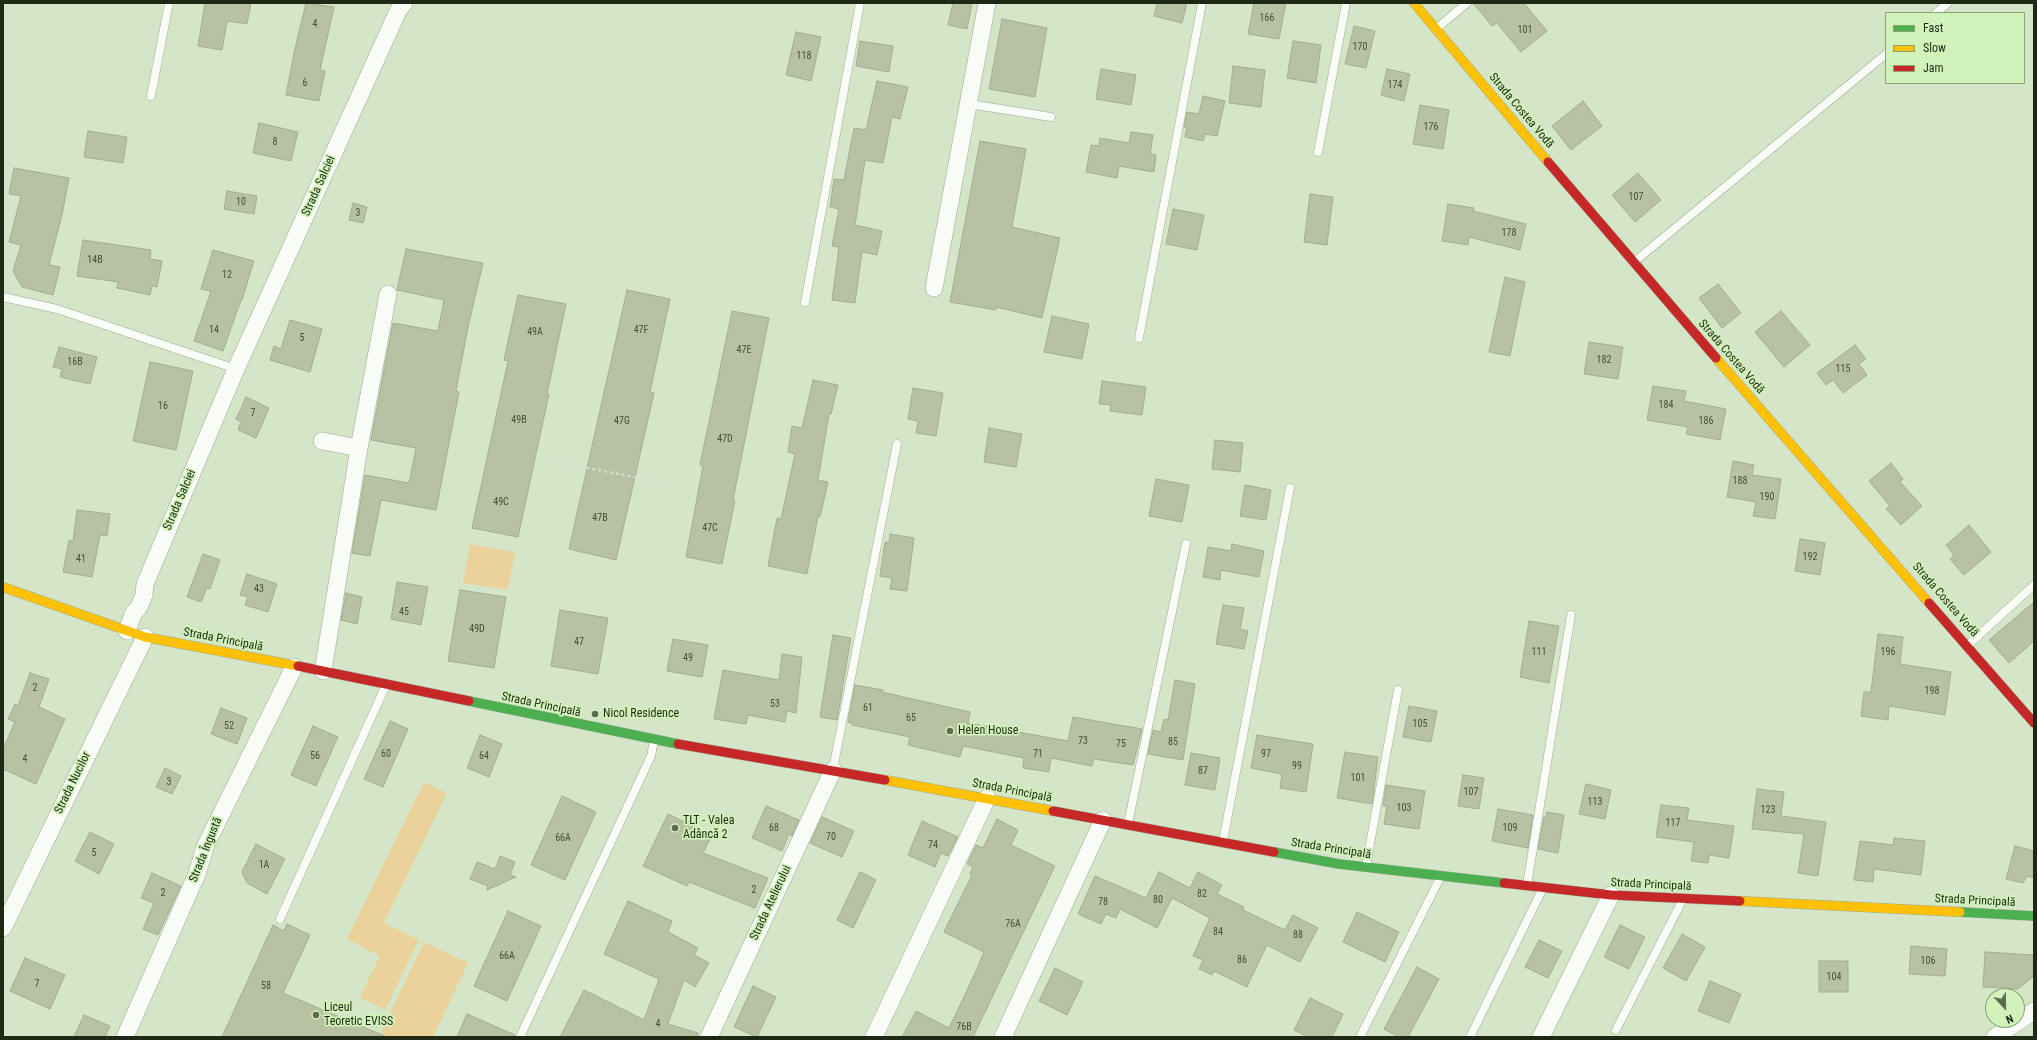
<!DOCTYPE html>
<meta charset="utf-8">
<style>
body{margin:0}
#map{position:relative;width:2037px;height:1040px;overflow:hidden;background:#d4e6c7;font-family:"Roboto Condensed",sans-serif}
canvas{display:block}
.frame{position:absolute;inset:0;border:4px solid #1d2914;pointer-events:none}
.legend{position:absolute;left:1885px;top:12px;width:140px;height:72px;box-sizing:border-box;background:#d1f3ba;border:1px solid #89a278;margin:0;padding:5px 7px;list-style:none;font-size:12px;color:#1d2914}
.legend li{display:flex;align-items:center;gap:8px;height:20px}
.legend b{width:20px;border:1px solid #89a278}
.north{position:absolute;left:1985px;top:988px;width:40px;height:40px;box-sizing:border-box;background:#d1f3ba;border:1px solid #89a278;border-radius:50%;rotate:158deg;font-size:11px;font-weight:700;line-height:16px;text-align:center;color:#1d2914}
.north::after{content:'';display:block;margin:auto;width:14px;height:18px;background:#5d6b53;clip-path:polygon(50% 0,100% 100%,50% 72%,0 100%)}
</style>
<div id="map">
<canvas width="2037" height="1040"></canvas>
<div class="frame"></div>
<ul class="legend">
<li><b style="height:5px;background:#4caf50"></b>Fast</li>
<li><b style="height:5px;background:#ffc107"></b>Slow</li>
<li><b style="height:5px;background:#c62828"></b>Jam</li>
</ul>
<div class="north">N</div>
</div>
<script>
const g = document.querySelector('canvas').getContext('2d');
g.lineJoin = 'round';
function paint(path, color) {
  g.fillStyle = color;
  g.fill(path, 'evenodd');
}
function shape(rows) {
  const path = new Path2D();
  for (const r of rows) {
    path.moveTo(r[0], r[1]);
    for (let i = 2; i < r.length; i += 2) path.lineTo(r[i], r[i + 1]);
  }
  return path;
}
function trace(path, color, width, dash) {
  g.strokeStyle = color;
  g.lineWidth = width;
  g.lineCap = dash ? 'butt' : 'round';
  g.setLineDash(dash || []);
  g.stroke(path);
}
function drawText(font, color, halo, rows, align = 'center') {
  g.font = font + ' "Roboto Condensed",sans-serif';
  g.lineWidth = 3.5;
  g.setLineDash([]);
  g.textBaseline = 'middle';
  g.strokeStyle = halo;
  g.fillStyle = color;
  for (const [text, x, y, turn = 0] of rows) {
    g.save();
    g.translate(x, y);
    g.rotate((+turn || 0) * Math.PI / 180);
    g.textAlign = isNaN(turn) ? turn : align;
    if (halo) g.strokeText(text, 0, 0);
    g.fillText(text, 0, 0);
    g.restore();
  }
}
paint(shape([
 [470,544,515,552,508,590,463,583],
 [424,782,447,793,384,923,419,940,385,1010,360,997,380,956,347,939],
 [424,942,468,963,433,1037,387,1037,380,1034]
]), '#ead29a');
const building = shape([
 [205,3,251,3,247,24,227,21,222,50,198,46,205,3],
 [306,3,334,7,320,70,325,71,319,101,286,95,294,53,306,3],
 [953,3,972,3,967,29,948,25,953,3],
 [1157,3,1187,3,1182,23,1154,16,1157,3],
 [1254,3,1286,3,1279,39,1248,34,1254,3],
 [1473,3,1524,3,1547,31,1521,52,1497,23,1492,26,1473,3],
 [1002,19,1047,28,1035,97,989,89,1002,19],
 [1354,26,1375,31,1366,68,1345,64,1354,26],
 [796,32,821,37,811,81,786,75,796,32],
 [860,41,893,46,889,72,856,66,860,41],
 [1293,41,1321,45,1316,83,1287,78,1293,41],
 [1233,66,1265,70,1261,107,1229,103,1233,66],
 [1101,69,1136,75,1131,105,1096,99,1101,69],
 [1387,69,1410,74,1404,101,1381,95,1387,69],
 [877,81,908,87,900,119,892,117,883,163,865,160,855,225,882,231,877,255,862,252,855,303,832,300,839,247,832,246,839,209,830,207,834,179,844,180,854,128,866,130,877,81],
 [1203,96,1225,101,1217,136,1205,134,1203,141,1185,137,1187,128,1184,127,1187,112,1199,114,1203,96],
 [1583,101,1602,126,1571,150,1552,126,1583,101],
 [1420,105,1449,110,1443,149,1413,144,1420,105],
 [259,123,298,132,291,161,253,153,259,123],
 [88,131,127,137,123,163,84,157,88,131],
 [1131,132,1153,135,1150,154,1156,155,1154,172,1119,166,1117,178,1086,172,1091,145,1099,146,1100,138,1129,143,1131,132],
 [980,141,1026,149,1012,227,1060,238,1042,318,996,307,996,310,950,302,980,141],
 [14,168,69,178,62,215,49,265,60,267,53,295,22,287,13,271,21,245,9,242,21,196,9,194,14,168],
 [1638,173,1661,200,1635,222,1612,195,1638,173],
 [227,191,257,196,254,214,224,209,227,191],
 [1310,194,1333,197,1327,245,1304,242,1310,194],
 [353,203,367,207,363,223,349,220,353,203],
 [1448,204,1474,208,1473,211,1526,224,1520,250,1469,237,1468,245,1442,241,1448,204],
 [1173,209,1204,215,1197,250,1166,244,1173,209],
 [83,240,151,250,150,259,162,261,157,287,152,286,150,295,117,288,118,282,77,276,83,240],
 [406,249,483,263,468,327,456,391,459,392,436,510,381,500,370,556,352,553,365,475,409,483,416,448,371,440,393,323,438,331,444,300,397,290,406,249],
 [213,250,254,261,242,300,241,300,223,351,194,341,211,291,201,289,213,250],
 [1505,277,1525,282,1510,356,1489,352,1505,277],
 [1718,284,1741,313,1722,328,1699,298,1718,284],
 [627,290,670,299,650,392,654,393,616,560,569,549,627,290],
 [518,295,566,304,547,394,549,394,518,537,472,528,508,361,504,360,518,295],
 [732,311,769,318,733,500,735,500,722,564,686,557,703,466,700,465,732,311],
 [1781,311,1810,345,1784,367,1755,332,1781,311],
 [1052,316,1089,324,1082,359,1044,352,1052,316],
 [290,320,322,329,310,372,270,360,274,346,281,349,290,320],
 [1589,342,1623,347,1618,379,1584,374,1589,342],
 [1855,345,1866,359,1859,364,1867,375,1843,393,1833,380,1826,385,1817,373,1855,345],
 [59,347,97,357,90,384,60,377,62,369,53,367,59,347],
 [150,362,193,371,176,450,133,441,150,362],
 [813,380,838,385,831,414,829,414,818,480,828,482,820,517,818,516,807,574,768,566,777,518,781,519,795,454,788,452,792,426,802,428,813,380],
 [1102,381,1146,387,1142,415,1110,411,1111,405,1099,404,1102,381],
 [1653,386,1686,391,1684,401,1726,409,1720,440,1686,434,1688,427,1647,420,1653,386],
 [913,388,943,393,936,436,916,433,918,421,908,419,913,388],
 [246,397,269,408,256,438,238,430,241,422,236,419,246,397],
 [989,428,1022,434,1016,467,984,462,989,428],
 [1215,440,1243,443,1240,472,1212,469,1215,440],
 [1733,461,1754,465,1752,475,1781,479,1775,519,1753,516,1756,502,1727,497,1733,461],
 [1891,463,1903,479,1900,482,1922,506,1901,525,1886,509,1890,506,1869,481,1891,463],
 [1156,479,1189,485,1182,522,1149,516,1156,479],
 [1245,485,1271,490,1266,520,1240,516,1245,485],
 [77,510,110,514,107,536,100,535,92,577,63,572,69,540,73,541,77,510],
 [1969,525,1991,552,1964,575,1950,559,1954,555,1946,545,1969,525],
 [890,534,914,538,907,591,890,589,892,578,880,576,885,542,889,543,890,534],
 [1800,539,1825,543,1820,575,1795,571,1800,539],
 [1232,544,1264,551,1259,577,1221,570,1220,580,1203,577,1208,547,1231,551,1232,544],
 [203,554,220,560,210,589,207,588,201,602,187,597,203,554],
 [247,574,277,584,268,612,245,605,248,597,240,595,247,574],
 [397,582,428,587,421,625,391,619,397,582],
 [460,590,506,597,494,668,448,661,460,590],
 [346,593,362,597,357,624,341,620,346,593],
 [2034,602,2034,641,2009,663,1989,640,2034,602],
 [1223,605,1244,608,1240,629,1248,631,1244,649,1216,644,1223,605],
 [560,610,608,618,598,674,551,666,560,610],
 [1529,621,1559,626,1549,683,1520,677,1529,621],
 [1878,634,1903,637,1900,664,1951,672,1945,715,1889,706,1888,720,1861,716,1864,692,1871,692,1878,634],
 [833,635,851,638,837,720,820,717,833,635],
 [673,639,708,645,702,677,667,671,673,639],
 [782,654,802,657,796,713,787,711,785,722,748,715,746,724,714,719,723,670,779,680,782,654],
 [30,673,49,679,39,707,65,719,36,784,3,769,3,749,15,722,8,719,15,704,18,706,30,673],
 [1175,680,1195,684,1183,760,1148,754,1153,730,1161,732,1164,719,1168,720,1175,680],
 [855,685,883,690,882,692,970,712,968,723,1068,741,1073,717,1142,729,1133,765,1094,759,1092,766,1051,758,1049,772,1023,768,1024,758,963,746,960,757,908,745,910,737,852,725,852,723,848,722,855,685],
 [1409,706,1437,711,1431,742,1403,737,1409,706],
 [221,708,247,718,237,744,211,734,221,708],
 [390,721,408,729,383,787,364,779,390,721],
 [313,726,338,737,316,786,291,775,313,726],
 [480,735,502,744,489,777,467,768,480,735],
 [1257,735,1313,744,1306,792,1280,788,1282,774,1251,768,1257,735],
 [1345,752,1378,757,1372,804,1337,798,1345,752],
 [1191,753,1220,758,1215,790,1185,785,1191,753],
 [165,768,181,776,172,794,156,787,165,768],
 [1463,775,1484,778,1479,809,1458,806,1463,775],
 [1586,784,1611,790,1605,819,1579,814,1586,784],
 [1386,785,1425,791,1419,829,1384,824,1387,806,1383,806,1386,785],
 [1757,789,1784,792,1781,816,1826,822,1818,876,1798,873,1804,834,1752,829,1757,789],
 [562,796,596,812,565,880,531,865,562,796],
 [1661,805,1689,808,1687,820,1734,826,1729,858,1709,855,1708,863,1691,861,1694,842,1656,837,1661,805],
 [766,806,799,820,792,836,789,834,782,851,752,838,766,806],
 [1498,809,1533,815,1528,848,1492,841,1498,809],
 [1547,812,1564,815,1558,853,1538,849,1544,817,1546,817,1547,812],
 [668,814,712,835,703,853,768,878,755,908,689,882,687,886,643,866,668,814],
 [822,817,854,831,842,857,810,843,822,817],
 [997,819,1018,830,1011,845,1055,866,973,1037,902,1037,916,1011,949,1028,971,982,984,952,944,932,972,875,970,874,973,867,967,864,976,845,983,848,997,819],
 [922,821,958,837,948,856,941,853,935,867,908,855,922,821],
 [90,832,114,844,99,874,75,861,90,832],
 [1894,838,1925,841,1921,875,1874,869,1873,882,1854,880,1860,841,1893,845,1894,838],
 [256,844,285,859,267,894,247,883,242,872,256,844],
 [2015,846,2034,851,2034,878,2027,876,2023,883,2006,879,2015,846],
 [500,856,515,862,510,875,516,877,487,890,488,886,470,879,477,862,495,869,500,856],
 [860,872,876,880,853,928,837,920,860,872],
 [1159,872,1190,888,1198,872,1222,885,1217,894,1244,907,1243,910,1285,930,1293,915,1318,928,1300,962,1267,945,1247,987,1214,971,1212,975,1199,969,1203,960,1193,956,1210,918,1172,898,1157,928,1120,909,1116,918,1106,914,1101,924,1078,914,1095,876,1146,898,1159,872],
 [152,873,181,886,158,935,143,929,154,903,141,898,152,873],
 [628,901,672,921,668,932,698,948,694,955,709,963,695,987,684,980,668,1024,698,1033,698,1037,560,1037,584,990,644,1020,659,979,604,954,628,901],
 [508,911,541,926,507,1001,474,986,508,911],
 [1357,912,1399,932,1385,962,1343,942,1357,912],
 [287,924,310,935,283,993,387,1037,222,1037,273,925,284,931,287,924],
 [1620,925,1645,937,1629,969,1604,957,1620,925],
 [1682,934,1705,947,1686,981,1663,968,1682,934],
 [1539,940,1562,951,1548,978,1525,967,1539,940],
 [1911,946,1947,949,1945,976,1909,974,1911,946],
 [1985,952,2034,955,2034,976,2018,989,1983,987,1985,952],
 [25,958,65,975,50,1009,10,991,25,958],
 [1819,961,1848,961,1848,992,1819,992,1819,961],
 [1417,967,1439,979,1408,1037,1399,1037,1384,1029,1417,967],
 [1055,968,1083,982,1067,1015,1039,1001,1055,968],
 [1710,981,1741,994,1729,1023,1698,1011,1710,981],
 [753,986,776,997,757,1037,734,1027,753,986],
 [1310,998,1343,1014,1332,1037,1308,1037,1294,1030,1310,998],
 [467,1014,515,1035,515,1037,457,1037,467,1014],
 [84,1015,110,1026,105,1037,74,1037,84,1015]
]);
paint(building, '#b8c2a2');
trace(building, '#a3ac93', 1);
const lane = shape([
 [1936,13,1948,3],
 [1437,28,1467,3],
 [151,96,169,3],
 [969,104,1051,117],
 [1318,152,1346,3],
 [1634,262,1886,54],
 [3,297,57,309,236,369],
 [805,302,860,3],
 [1139,338,1202,3],
 [1968,645,2034,585],
 [833,769,897,444],
 [1128,824,1186,544],
 [1223,841,1290,488],
 [1366,866,1398,690],
 [1527,885,1571,615],
 [280,919,386,685],
 [1616,1030,1682,901],
 [520,1037,651,756,654,741],
 [1360,1037,1440,878],
 [1470,1037,1543,888]
]);
const street = shape([
 [934,288,987,3],
 [322,441,359,448],
 [127,631,133,614,139,607,144,595,145,584,236,369,398,11,404,3],
 [323,671,359,448,388,294],
 [3,928,145,637],
 [125,1037,197,874,205,847,294,667],
 [709,1037,833,770],
 [874,1037,987,798],
 [1003,1037,1103,820],
 [1541,1037,1611,895],
 [1995,1037,2034,1011]
]);
const fast = shape([
 [469,701,678,744],
 [1274,852,1339,864,1504,883],
 [1960,912,2034,916]
]);
const slow = shape([
 [1414,3,1548,162],
 [1716,358,1929,603],
 [3,587,145,637,298,666],
 [885,780,1053,811],
 [1740,901,1960,912]
]);
const jam = shape([
 [1548,162,1716,358],
 [1929,603,2034,723],
 [298,666,469,701],
 [678,744,885,780],
 [1053,811,1274,852],
 [1504,883,1611,895,1740,901]
]);
trace(lane, '#9baa92', 9);
trace(street, '#9baa92', 18);
trace(fast, '#9baa92', 10);
trace(slow, '#9baa92', 10);
trace(jam, '#9baa92', 10);
trace(shape([
 [557,462,660,482]
]), '#d6dcd2', 2.5, [3, 3]);
trace(lane, '#f9fbf7', 8);
trace(street, '#f9fbf7', 17);
trace(fast, '#4caf50', 9);
trace(slow, '#ffc107', 9);
trace(jam, '#c62828', 9);
for (const [x, y, r, color] of [
 [595,714,4,"#5d6b53"],
 [950,731,4,"#5d6b53"],
 [675,828,4,"#5d6b53"],
 [316,1015,4,"#5d6b53"]
]) {
  const dot = new Path2D();
  dot.arc(x, y, r, 0, 2 * Math.PI);
  g.fillStyle = color;
  g.fill(dot);
  trace(dot, '#d1f3ba', 1.5);
}
drawText('10px', '#444f38', null, [
 ["166",1267,18],
 ["4",315,24],
 ["101",1525,30],
 ["170",1360,47],
 ["118",804,56],
 ["6",305,83],
 ["174",1395,85],
 ["176",1431,127],
 ["8",275,142],
 ["107",1636,197],
 ["10",241,202],
 ["3",358,213],
 ["178",1509,233],
 ["14B",95,260],
 ["12",227,275],
 ["14",214,330],
 ["47F",641,330],
 ["49A",535,332],
 ["5",302,338],
 ["47E",744,350],
 ["182",1604,360],
 ["16B",75,362],
 ["115",1843,369],
 ["184",1666,405],
 ["16",163,406],
 ["7",253,413],
 ["49B",519,420],
 ["47G",622,421],
 ["186",1706,421],
 ["47D",725,439],
 ["188",1740,481],
 ["190",1767,497],
 ["49C",501,502],
 ["47B",600,518],
 ["47C",710,528],
 ["192",1810,557],
 ["41",81,559],
 ["43",259,589],
 ["45",404,612],
 ["49D",477,629],
 ["47",579,642],
 ["111",1539,652],
 ["196",1888,652],
 ["49",688,658],
 ["2",35,688],
 ["198",1932,691],
 ["53",775,704],
 ["61",868,708],
 ["65",911,718],
 ["105",1420,724],
 ["52",229,726],
 ["73",1083,741],
 ["85",1173,742],
 ["75",1121,744],
 ["60",386,754],
 ["71",1038,754],
 ["97",1266,754],
 ["56",315,756],
 ["64",484,756],
 ["4",25,759],
 ["99",1297,766],
 ["87",1203,771],
 ["101",1358,778],
 ["3",169,782],
 ["107",1471,792],
 ["113",1595,802],
 ["103",1404,808],
 ["123",1768,810],
 ["117",1673,823],
 ["68",774,828],
 ["109",1510,828],
 ["70",831,837],
 ["66A",563,838],
 ["74",933,845],
 ["5",94,853],
 ["1A",264,865],
 ["2",754,890],
 ["2",163,893],
 ["82",1202,894],
 ["80",1158,900],
 ["78",1103,902],
 ["76A",1013,924],
 ["84",1218,932],
 ["88",1298,935],
 ["66A",507,956],
 ["86",1242,960],
 ["106",1928,961],
 ["104",1834,977],
 ["7",37,984],
 ["58",266,986],
 ["4",658,1024],
 ["76B",964,1027]
]);
drawText('12px', '#1d2914', '#d1f3ba', [
 ["Strada Costea Vodă",1521,111,50],
 ["Strada Salciei",319,186,-66],
 ["Strada Costea Vodă",1731,357,49],
 ["Strada Salciei",180,500,-67],
 ["Strada Costea Vodă",1945,600,49],
 ["Strada Principală",223,640,11],
 ["Strada Principală",541,705,12],
 ["Strada Nucilor",73,783,-64],
 ["Strada Principală",1012,791,11],
 ["Strada Principală",1331,849,9],
 ["Strada Îngustă",206,850,-68],
 ["Strada Principală",1651,885,3],
 ["Strada Principală",1975,901,3],
 ["Strada Atelierului",771,903,-65]
]);
drawText('12px', '#1d2914', '#d1f3ba', [
 ["Nicol Residence",603,714],
 ["Helen House",958,731],
 ["TLT - Valea",683,821],
 ["Adâncă 2",683,835],
 ["Liceul",324,1008],
 ["Teoretic EVISS",324,1022]
], 'left');
</script>
